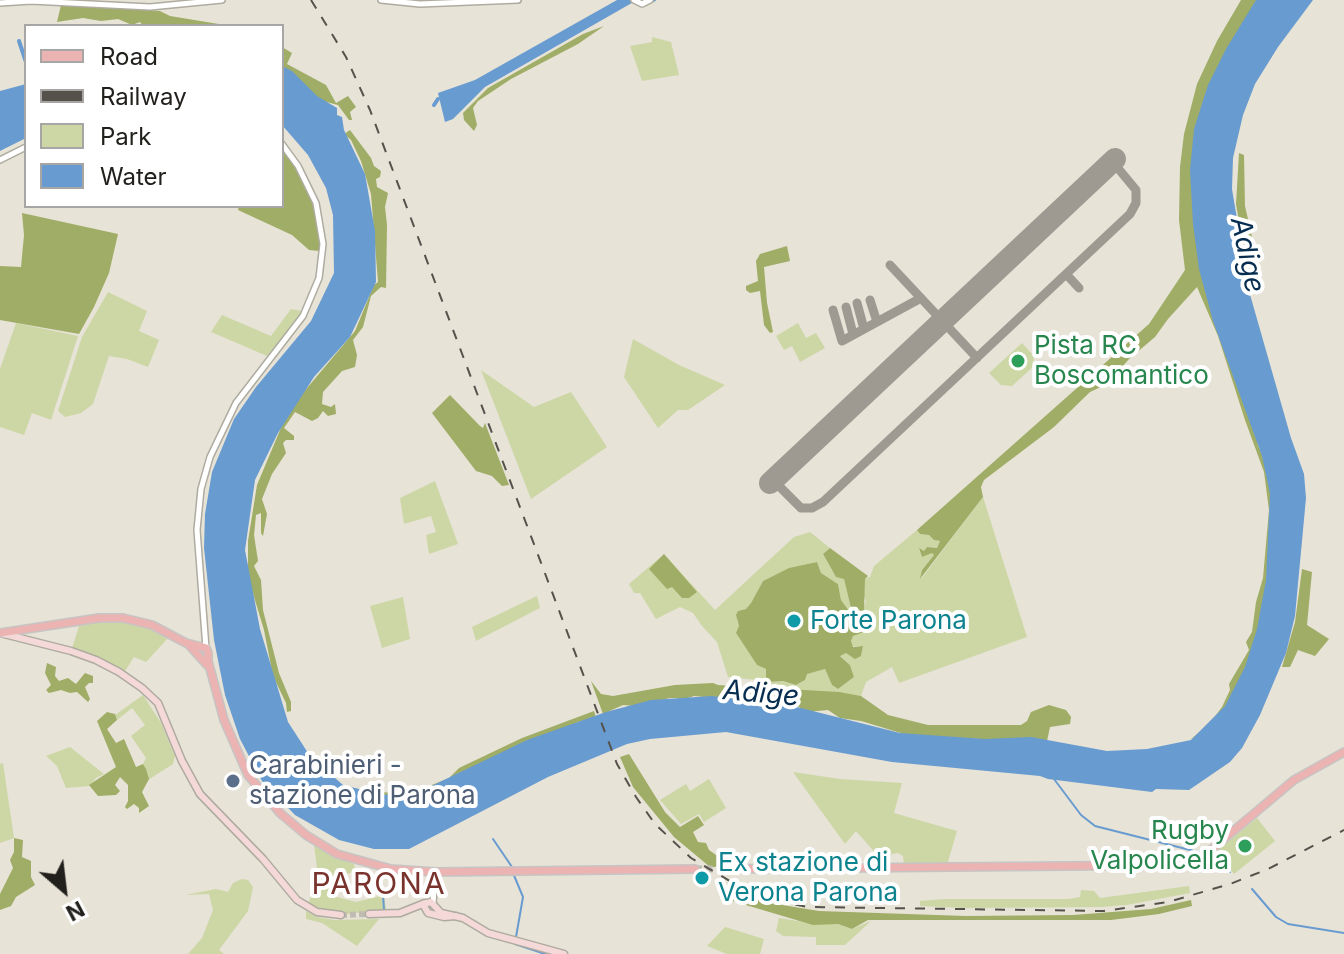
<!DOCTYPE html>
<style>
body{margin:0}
#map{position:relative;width:1344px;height:954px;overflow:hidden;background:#e7e3d7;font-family:Inter,sans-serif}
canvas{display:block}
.legend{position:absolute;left:24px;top:24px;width:260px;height:184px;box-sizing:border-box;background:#fff;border:2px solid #a7a6a4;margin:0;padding:10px 14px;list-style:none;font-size:24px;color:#22201c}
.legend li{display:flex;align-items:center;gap:16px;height:40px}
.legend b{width:40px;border:2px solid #a7a6a4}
.north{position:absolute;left:24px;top:850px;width:80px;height:80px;-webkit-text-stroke:6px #fff;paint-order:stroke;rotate:152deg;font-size:22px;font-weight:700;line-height:32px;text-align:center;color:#22201c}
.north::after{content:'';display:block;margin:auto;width:28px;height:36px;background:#22201c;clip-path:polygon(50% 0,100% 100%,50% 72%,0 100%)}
</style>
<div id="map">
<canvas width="1344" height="954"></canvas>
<ul class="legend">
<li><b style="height:10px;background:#ebb3b2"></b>Road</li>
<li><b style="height:10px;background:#55524c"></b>Railway</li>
<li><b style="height:22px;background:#cdd7a5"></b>Park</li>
<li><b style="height:22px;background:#689bd0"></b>Water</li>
</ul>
<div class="north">N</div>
</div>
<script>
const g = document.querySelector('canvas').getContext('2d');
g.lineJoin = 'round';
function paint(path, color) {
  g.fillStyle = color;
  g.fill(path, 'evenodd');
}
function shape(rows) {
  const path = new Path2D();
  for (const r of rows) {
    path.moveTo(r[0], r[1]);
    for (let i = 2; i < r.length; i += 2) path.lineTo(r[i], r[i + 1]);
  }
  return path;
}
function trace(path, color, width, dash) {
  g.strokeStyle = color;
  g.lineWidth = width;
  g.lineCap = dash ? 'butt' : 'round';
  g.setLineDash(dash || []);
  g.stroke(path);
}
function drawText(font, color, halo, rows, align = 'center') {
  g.font = font + ' Inter,sans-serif';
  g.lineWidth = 8;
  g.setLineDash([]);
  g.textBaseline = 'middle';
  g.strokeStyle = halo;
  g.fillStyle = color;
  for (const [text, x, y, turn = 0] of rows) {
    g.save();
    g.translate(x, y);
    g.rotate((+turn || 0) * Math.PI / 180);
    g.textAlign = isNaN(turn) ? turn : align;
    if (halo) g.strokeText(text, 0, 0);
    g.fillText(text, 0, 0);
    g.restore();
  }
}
paint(shape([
 [652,37,671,42,679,75,642,81,630,46,652,42],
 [108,292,147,311,139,331,159,340,148,367,127,359,109,356,93,404,81,413,65,417,58,411,82,337],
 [291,309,302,311,287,334,267,356,211,332,222,315,271,336],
 [16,323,78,336,51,420,32,413,24,435,0,427,0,369],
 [798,323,806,338,816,333,825,348,800,362,792,346,784,350,776,336],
 [633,339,679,365,725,385,688,410,678,410,658,428,624,377],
 [1022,343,1034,356,1033,367,1012,386,1001,385,989,373],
 [481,370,534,407,571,392,607,447,531,499],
 [435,481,458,544,429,554,426,535,436,532,431,516,404,524,400,498],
 [983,497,1027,637,899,683,892,667,866,682,861,696,762,688,757,680,728,677,717,642,702,626,693,613,680,607,656,619,640,593,634,593,629,584,664,554,715,610,794,537,810,532,830,548,823,554,836,577,844,578,851,608,848,611,841,600,838,584,821,573,817,562,790,568,763,581,751,603,746,609,738,611,737,621,740,626,736,633,757,665,766,669,766,679,769,682,783,681,796,685,805,680,806,674,825,669,832,685,838,689,854,677,850,665,840,655,846,652,855,658,861,655,863,646,851,646,851,641,853,636,864,631,859,621,866,601,863,595,865,579,870,577,874,566,917,530,920,534,929,535,934,540,940,541,937,548,927,547,924,551,919,549,922,557,933,552,934,555,922,570,921,579],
 [537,596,540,608,476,641,472,627],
 [403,597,410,639,382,648,370,606],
 [119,620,157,629,170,636,146,662,134,657,125,671,72,648,80,623],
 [143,695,161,723,175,756,173,764,148,780,143,764,146,758,131,736,145,725,132,708,117,720,115,715],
 [70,747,104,774,96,778,90,786,66,788,57,766,46,756],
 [3,763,14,838,0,843,0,764],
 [793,772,840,779,902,783,894,813,957,831,947,865,904,865,903,856,898,853,878,856,856,831,845,844],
 [709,779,726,808,704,822,699,814,681,824,660,800,686,784,690,791],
 [1257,818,1275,841,1234,874,1216,851],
 [314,845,335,857,354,864,355,871,329,881,315,879,317,868],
 [242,879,248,880,253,887,248,911,219,950,224,954,188,954,202,938,213,910,209,894,185,895,216,889,228,892,233,883],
 [333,883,337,897,356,902,384,895,386,909,342,915,328,914,308,905,315,885],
 [1189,886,1190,893,1127,905,1101,907,966,908,920,906,920,901,944,899,1069,899,1080,897,1081,890,1094,891,1100,898],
 [306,911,317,917,334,920,379,919,357,946,322,923,306,919],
 [779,918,816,924,838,924,852,929,871,921,845,945,816,945,816,937,783,936,776,931],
 [725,927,764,939,760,954,727,954,707,946]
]), '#cdd7a5');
paint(shape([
 [1241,0,1260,0,1219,75,1258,446,1266,458,1276,539,1253,659,1214,727,1190,740,1210,723,1222,707,1230,690,1229,684,1249,650,1246,642,1252,632,1256,602,1263,578,1269,510,1264,472,1245,420,1218,336,1197,287,1168,319,1155,337,1129,359,1107,384,1090,392,1054,427,984,480,981,487,983,497,920,579,922,570,934,555,932,553,922,557,919,548,924,551,927,547,937,548,940,541,934,540,929,535,920,534,917,530,1149,324,1185,270,1179,220,1180,167,1184,134,1197,84,1217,41],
 [61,5,160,11,170,16,231,26,143,26,140,22,132,25,118,19,101,21,83,18,57,22],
 [604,26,578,44,511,79,478,101,473,108,477,125,474,131,464,120,463,113,488,88,583,34],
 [282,47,292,53,287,64,326,85,336,103,348,96,356,107,350,112,352,120,349,120,338,105,319,100,282,70],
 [350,130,371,158,374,166,381,171,380,177,376,179,377,187,388,193,385,207,387,225,386,288,381,287,371,296,363,327,353,340,357,355,355,367,342,371,323,392,322,404,331,407,335,404,336,414,328,416,323,411,318,418,312,421,295,412,284,428,294,436,294,440,286,440,283,443,286,453,272,474,262,499,267,514,263,536,261,533,261,513,256,515,254,535,258,561,254,566,261,580,263,610,279,673,291,702,291,711,287,712,286,703,273,676,264,630,248,577,248,541,257,485,283,423,302,394,355,331,374,285,378,282,371,194,361,161,351,140,344,134],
 [282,148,293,162,312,197,319,230,319,251,309,250,292,235,238,210,239,206,282,206],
 [1239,153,1244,155,1245,206,1257,259,1258,276,1252,280,1244,252,1236,204],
 [22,213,118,234,109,273,94,307,79,334,0,320,0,266,21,267,24,235],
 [787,246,790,261,764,267,767,303,773,332,770,333,764,325,760,291,750,293,746,290,746,286,758,281,756,261,760,254],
 [450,395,480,426,483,428,485,423,509,485,502,486,492,476,476,471,432,413],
 [830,548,868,576,865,579,864,611,859,621,864,632,853,636,851,641,853,647,863,646,861,656,855,659,846,653,840,656,850,665,854,677,838,689,832,685,825,669,807,674,805,680,796,685,783,681,769,682,766,679,766,669,757,665,736,633,739,626,736,615,738,611,746,609,751,603,763,581,789,568,817,562,821,573,838,584,841,600,849,611,851,608,844,579,836,577,823,554],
 [664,554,697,592,689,598,682,598,672,587,667,589,649,569],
 [1302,569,1312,572,1307,625,1329,639,1315,656,1298,650,1290,667,1282,667,1295,622],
 [47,663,56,667,55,676,59,681,68,678,76,684,85,673,93,676,93,683,89,683,85,687,90,699,88,702,77,692,70,693,61,690,49,693,46,690,51,685,45,673],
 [591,681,601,694,613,696,675,685,713,683,718,685,839,692,861,696,888,715,928,725,1021,725,1027,721,1031,712,1049,705,1066,710,1071,717,1070,724,1050,727,1047,741,1012,740,914,737,861,721,840,718,828,710,806,712,799,707,785,707,767,699,763,703,694,696,680,701,678,698,670,698,635,706,623,705,603,714],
 [594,711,596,717,578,722,425,793,397,798,365,793,363,790,402,794,422,789,449,778,459,768,522,738],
 [107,712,115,714,117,720,107,729,116,743,124,739,136,767,143,764,146,769,149,779,142,792,149,806,139,813,139,808,134,804,127,809,125,807,128,801,128,785,120,777,115,785,120,791,116,795,98,796,89,785,116,767,97,721],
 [629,754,665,812,680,827,698,816,704,825,693,832,698,842,706,843,709,850,723,860,747,866,710,867,674,837,633,787,620,757],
 [14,838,23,840,22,857,31,861,31,877,35,885,16,897,11,906,0,910,0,894,13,868,10,860,14,852],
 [729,886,776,904,819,911,966,916,1073,915,1151,909,1191,900,1192,906,1159,914,1111,920,868,920,852,929,838,924,813,925,729,900,725,892]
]), '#a0ad66');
paint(shape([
 [617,0,637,0,485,87,453,119,445,122,438,93,475,80],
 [1256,0,1313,0,1278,47,1255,84,1243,115,1233,158,1232,189,1249,291,1291,438,1304,474,1306,498,1295,616,1286,653,1260,715,1242,748,1230,762,1189,790,1156,789,1152,792,1048,779,1040,776,892,762,726,732,650,739,627,744,548,777,409,849,374,849,339,840,295,815,262,781,240,739,225,695,214,640,204,548,205,514,212,472,234,419,256,387,311,321,334,273,333,215,326,188,308,155,282,125,282,66,292,71,317,96,337,108,337,115,342,117,344,130,365,174,375,231,376,282,350,337,314,377,278,433,255,480,245,550,260,629,288,722,310,756,343,785,383,795,419,792,527,740,606,712,651,700,712,696,793,706,900,733,985,739,1031,737,1107,751,1147,749,1191,740,1225,706,1245,667,1257,629,1266,580,1270,494,1262,456,1213,321,1199,269,1193,224,1190,170,1194,129,1208,85,1226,49],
 [26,84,26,138,0,151,0,91]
]), '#689bd0');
trace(shape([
 [647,4,655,0],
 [1054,779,1081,815,1095,826,1202,853],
 [493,839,512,867],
 [1208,857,1230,872],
 [513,873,523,897,516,937],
 [1252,889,1276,917,1288,924,1344,933],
 [383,895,384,910],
 [515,944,545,954]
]), '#689bd0', 2);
trace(shape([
 [19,41,26,62],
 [434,105,438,99]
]), '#689bd0', 4);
trace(shape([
 [890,265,977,358],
 [1066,274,1079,288],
 [870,300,877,322],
 [857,303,864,329],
 [846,307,853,334],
 [833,310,842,341,921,298],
 [773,480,801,508,812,508,823,502,1130,214,1136,203,1136,190,1112,161]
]), '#9e9a92', 9);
trace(shape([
 [770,483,1115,159]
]), '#9e9a92', 22);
trace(shape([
 [341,915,369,914]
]), '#c0bcb2', 6, [6, 3]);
trace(shape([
 [695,869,724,869]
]), '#c0bcb2', 7, [7, 3.5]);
const tertiary = shape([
 [381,0,420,4,518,0],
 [634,0,642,4,650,0],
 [0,3,31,1,150,7,222,0],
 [0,160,26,147],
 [206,648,197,530,201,489,210,457,236,403,303,316,319,278,323,244,316,203,298,166,282,144],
 [433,904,435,872]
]);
const secondary = shape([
 [4,634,71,651,96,660,119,672,142,688,158,703,182,761,200,794,263,859,297,900,317,912,341,915],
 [369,914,400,913,425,903],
 [456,916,444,917,428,913,424,906,427,903,431,902,441,913,463,918,488,933,564,954]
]);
const primary = shape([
 [0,633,99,618,123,618,152,625,186,643,206,648,208,653],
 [189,645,207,665],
 [208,653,208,661,224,720,248,775,280,813,306,835,337,854,391,869,435,872,695,869],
 [724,869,1183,865,1206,854,1294,780,1344,752]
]);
trace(tertiary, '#aeaba0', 8);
trace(secondary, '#aeaba0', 9);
trace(primary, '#c6c5c4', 10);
trace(tertiary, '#fff', 5);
trace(secondary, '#f5d9d8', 6);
trace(primary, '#ebb3b2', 7);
trace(shape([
 [311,0,346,57,370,110,617,764,636,797,655,824,691,858,745,890,777,901,808,907,1104,911,1168,902,1230,884,1268,869,1344,830]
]), '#55524c', 2, [10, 10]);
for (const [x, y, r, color] of [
 [1018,361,8,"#2e9e5b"],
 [794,621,8,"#0f9aa8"],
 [233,781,8,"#5c6f8a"],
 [1245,846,8,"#2e9e5b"],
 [702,878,8,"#0f9aa8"]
]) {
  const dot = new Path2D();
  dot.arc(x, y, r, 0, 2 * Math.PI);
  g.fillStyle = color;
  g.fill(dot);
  trace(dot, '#fff', 3);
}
drawText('26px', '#27864d', '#fff', [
 ["Pista RC",1034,346],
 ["Boscomantico",1034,376],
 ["Rugby",1229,831,"right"],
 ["Valpolicella",1229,861,"right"]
], 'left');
drawText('26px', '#0d838f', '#fff', [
 ["Forte Parona",810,621],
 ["Ex stazione di",718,863],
 ["Verona Parona",718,893]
], 'left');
drawText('26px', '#4e5e75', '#fff', [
 ["Carabinieri -",249,766],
 ["stazione di Parona",249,796]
], 'left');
drawText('italic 28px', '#072e51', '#fff', [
 ["Adige",1247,255,78],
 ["Adige",761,694,5]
]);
g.letterSpacing = '2px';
drawText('30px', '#7a332c', '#fff', [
 ["PARONA",379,885]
]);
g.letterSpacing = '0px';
</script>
